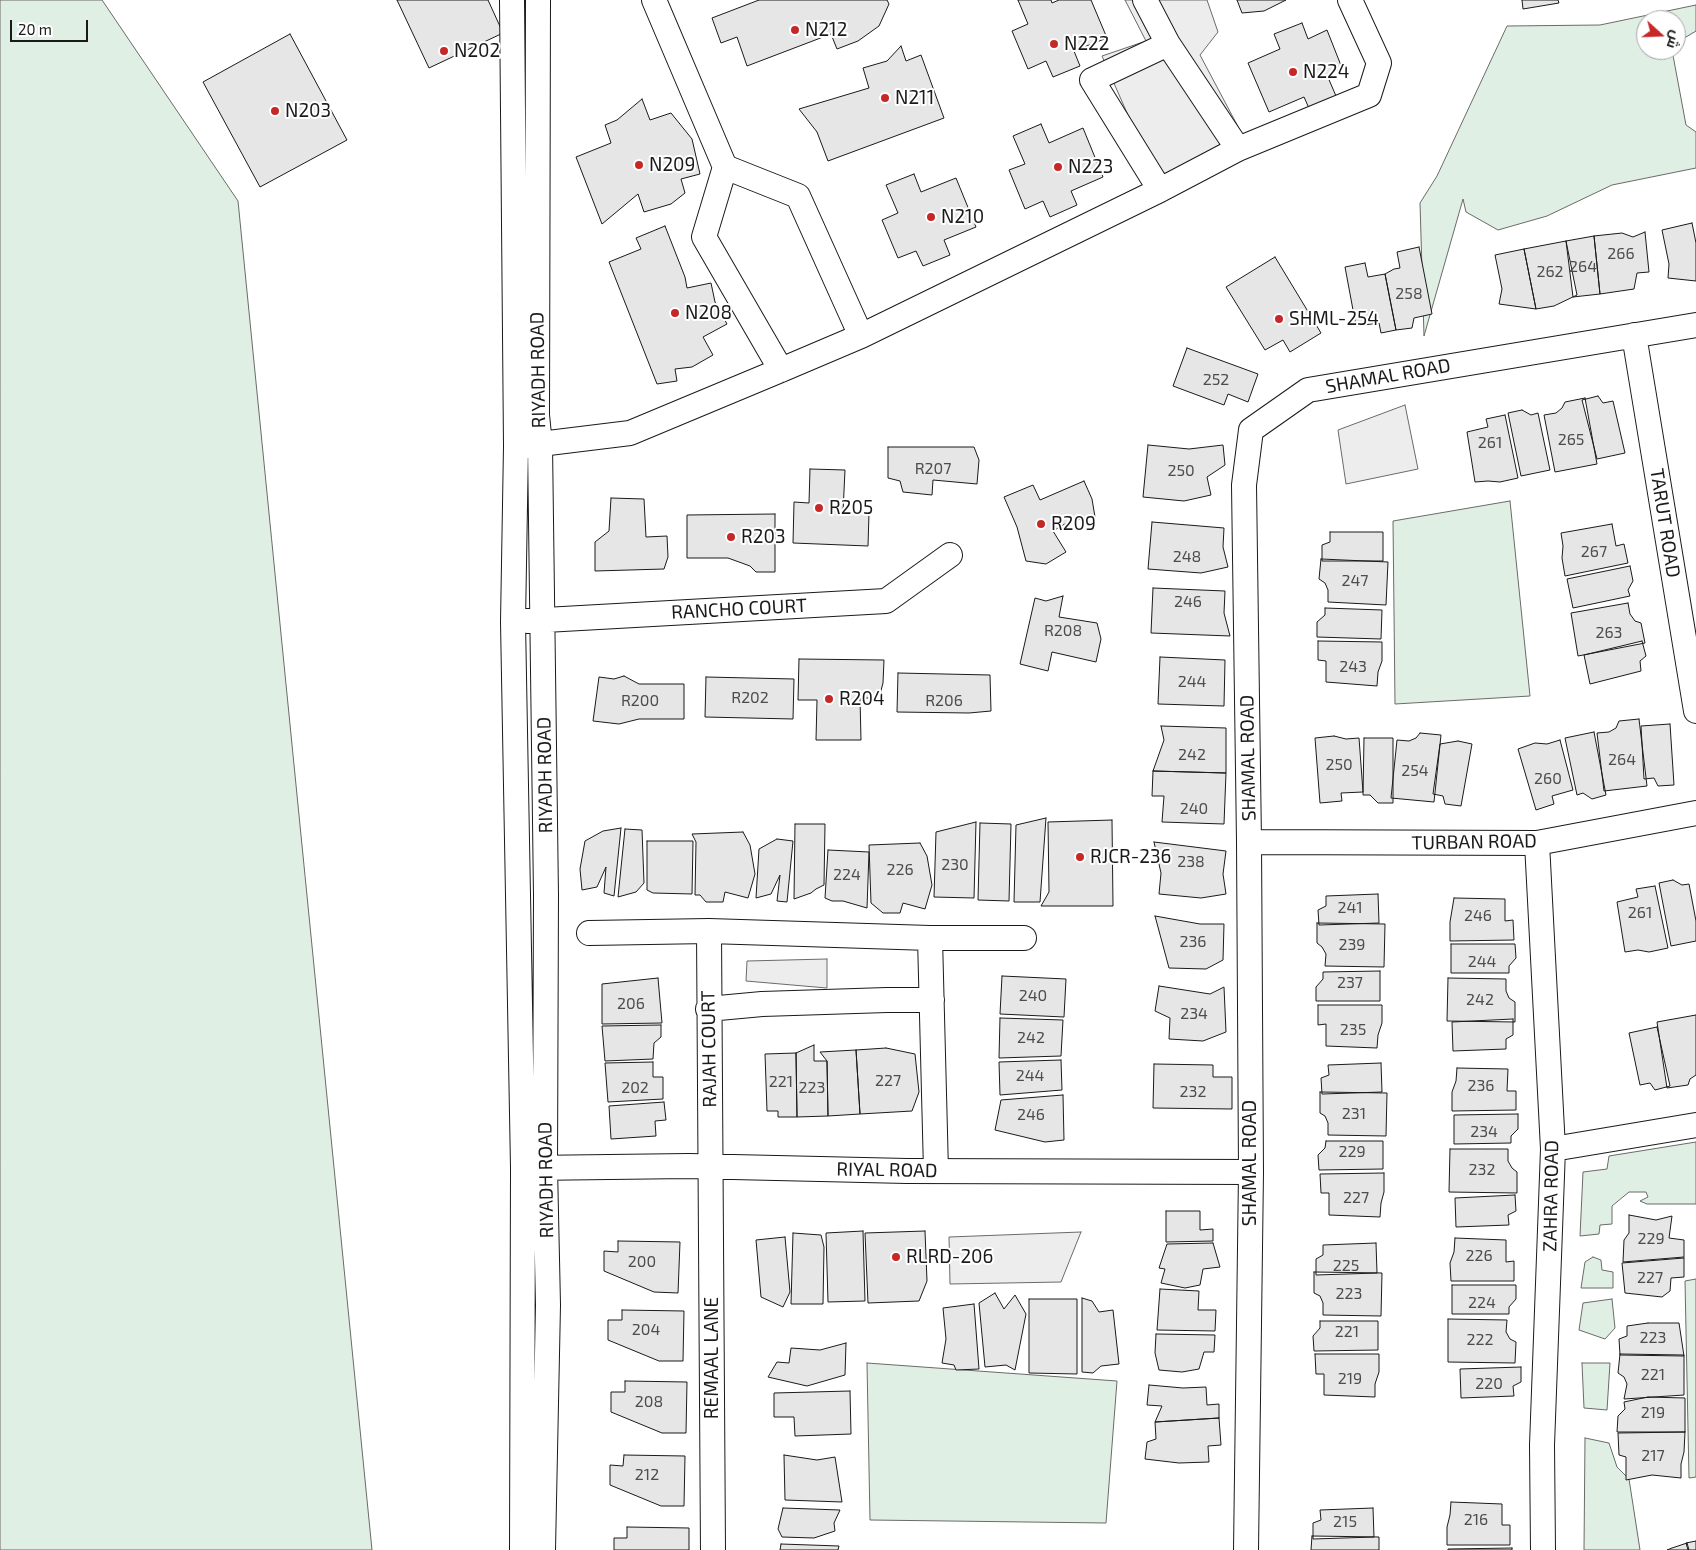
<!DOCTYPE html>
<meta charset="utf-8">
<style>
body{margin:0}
#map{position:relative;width:1696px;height:1550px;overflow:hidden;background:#fff;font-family:"Exo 2",Cairo,sans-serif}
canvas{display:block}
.north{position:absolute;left:1636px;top:10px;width:50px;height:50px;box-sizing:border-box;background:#fff;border:1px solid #a3a3a3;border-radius:50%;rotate:110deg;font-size:14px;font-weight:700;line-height:20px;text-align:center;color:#1a1a1a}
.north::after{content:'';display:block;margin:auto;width:18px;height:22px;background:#c62828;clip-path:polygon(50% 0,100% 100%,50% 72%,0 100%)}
.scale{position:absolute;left:10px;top:20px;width:78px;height:22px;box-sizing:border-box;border:2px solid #1a1a1a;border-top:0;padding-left:6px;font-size:15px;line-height:18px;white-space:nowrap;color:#1a1a1a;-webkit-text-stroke:4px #fff;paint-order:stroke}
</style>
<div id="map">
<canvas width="1696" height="1550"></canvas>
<div class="north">ش</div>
<div class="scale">20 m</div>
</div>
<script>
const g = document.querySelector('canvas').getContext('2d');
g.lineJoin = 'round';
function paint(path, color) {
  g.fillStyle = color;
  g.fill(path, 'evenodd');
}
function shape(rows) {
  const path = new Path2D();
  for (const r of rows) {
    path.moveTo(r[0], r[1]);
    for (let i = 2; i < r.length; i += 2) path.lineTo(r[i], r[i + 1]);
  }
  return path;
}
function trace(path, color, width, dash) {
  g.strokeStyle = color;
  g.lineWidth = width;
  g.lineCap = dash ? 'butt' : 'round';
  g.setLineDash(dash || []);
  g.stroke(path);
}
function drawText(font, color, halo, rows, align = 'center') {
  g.font = font + ' "Exo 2",sans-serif';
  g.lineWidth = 4;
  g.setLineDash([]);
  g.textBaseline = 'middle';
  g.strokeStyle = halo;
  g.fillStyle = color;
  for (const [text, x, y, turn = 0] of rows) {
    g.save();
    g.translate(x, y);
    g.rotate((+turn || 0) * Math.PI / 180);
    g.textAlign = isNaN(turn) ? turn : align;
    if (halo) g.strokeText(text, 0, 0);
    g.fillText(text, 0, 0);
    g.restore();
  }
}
const green = shape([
 [0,0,102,0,238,201,372,1550,0,1550,0,0],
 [1696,5,1696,31,1676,43,1676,20,1646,20,1646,50,1672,50,1686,125,1696,132,1696,168,1612,185,1547,216,1498,230,1466,212,1463,199,1424,336,1420,203,1437,176,1507,26,1600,25,1696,5],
 [1510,501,1530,696,1395,704,1393,521,1510,501],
 [1696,1142,1696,1204,1647,1204,1640,1201,1648,1197,1646,1192,1629,1192,1612,1206,1612,1224,1600,1225,1599,1234,1580,1236,1583,1172,1607,1169,1609,1156,1696,1142],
 [1593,1257,1601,1260,1602,1270,1613,1272,1613,1288,1581,1288,1585,1262,1593,1257],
 [1696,1279,1696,1477,1689,1478,1685,1281,1696,1279],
 [1612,1299,1615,1328,1605,1339,1579,1330,1583,1303,1612,1299],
 [867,1363,1117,1381,1106,1523,870,1520,867,1363],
 [1582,1363,1610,1363,1607,1410,1584,1408,1582,1363],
 [1585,1438,1609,1443,1617,1467,1629,1479,1640,1550,1584,1550,1585,1438]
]);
paint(green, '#e0efe3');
trace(green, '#6a6a6a', 1);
const parking = shape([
 [1125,0,1207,0,1218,32,1200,55,1243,136,1169,197,1131,122,1102,56,1146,41,1125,0],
 [1405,405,1418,469,1346,484,1338,430,1405,405],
 [827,959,827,988,746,981,747,961,827,959],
 [1081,1232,1061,1282,950,1284,949,1237,1081,1232]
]);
paint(parking, '#ededed');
trace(parking, '#6a6a6a', 1);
const building = shape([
 [397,0,488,0,503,33,429,68,397,0],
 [759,0,887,0,889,4,879,26,858,41,837,49,831,34,747,66,737,37,721,43,712,18,759,0],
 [1018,0,1051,0,1052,3,1059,0,1091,0,1107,38,1074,51,1080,66,1053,77,1046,61,1028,69,1012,31,1028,24,1018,0],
 [1237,0,1286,0,1264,11,1242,13,1237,0],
 [1522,0,1558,0,1559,3,1523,9,1522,0],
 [1302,23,1308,39,1327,30,1342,68,1327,75,1339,103,1312,115,1304,97,1269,112,1248,63,1280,49,1274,34,1302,23],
 [290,34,347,140,260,187,203,82,290,34],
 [901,46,906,61,921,55,944,118,828,161,817,132,799,109,869,88,863,68,887,61,901,46],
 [642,99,650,120,671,113,692,139,700,174,681,179,685,193,671,204,644,212,638,194,602,224,576,157,611,143,605,125,617,120,642,99],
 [1041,124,1049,143,1083,128,1103,177,1071,191,1077,205,1050,217,1043,201,1025,209,1009,170,1025,164,1013,136,1041,124],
 [914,174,921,192,956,178,976,227,944,240,950,255,923,266,916,251,898,258,882,220,898,213,886,185,914,174],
 [1692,223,1696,243,1696,281,1668,278,1669,264,1662,230,1692,223],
 [665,226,685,277,687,288,711,283,715,302,727,324,703,337,713,355,692,367,675,369,677,381,657,384,609,262,641,249,636,238,665,226],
 [1645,232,1649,272,1637,273,1634,289,1600,294,1594,236,1622,233,1633,237,1645,232],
 [1594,236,1600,294,1573,297,1566,241,1594,236],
 [1566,241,1577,295,1554,306,1536,309,1524,249,1566,241],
 [1419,247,1432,314,1414,318,1412,328,1396,330,1385,274,1394,269,1400,268,1397,252,1419,247],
 [1524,249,1536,309,1499,304,1502,289,1495,255,1524,249],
 [1275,257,1321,333,1290,352,1283,340,1265,350,1226,287,1275,257],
 [1365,263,1368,277,1385,274,1396,330,1381,333,1379,323,1356,326,1345,267,1365,263],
 [1187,348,1258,374,1248,402,1228,394,1224,405,1173,386,1187,348],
 [1598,396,1603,403,1613,401,1625,453,1597,459,1582,400,1598,396],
 [1585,398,1597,464,1555,472,1544,415,1556,413,1562,408,1565,402,1585,398],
 [1522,410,1531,415,1538,413,1550,470,1521,476,1508,413,1522,410],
 [1505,415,1518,478,1500,482,1488,481,1475,482,1467,432,1488,427,1486,419,1505,415],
 [1148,445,1189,449,1223,445,1225,465,1207,477,1211,495,1184,501,1143,497,1148,445],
 [888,447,974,447,979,460,977,484,933,480,932,495,903,492,900,481,888,478,888,447],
 [810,469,845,470,843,512,869,513,868,546,793,543,794,502,809,503,810,469],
 [1084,481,1092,499,1095,517,1070,521,1053,531,1066,552,1046,564,1026,561,1017,527,1004,497,1033,485,1040,500,1084,481],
 [611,498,644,499,646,537,667,536,668,557,664,569,595,571,595,542,609,531,611,498],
 [775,514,775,572,756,572,750,566,728,558,687,558,687,515,775,514],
 [1152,522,1224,528,1223,547,1228,567,1201,573,1148,569,1152,522],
 [1612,524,1616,546,1624,544,1628,563,1565,576,1562,558,1563,546,1561,533,1612,524],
 [1330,532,1383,532,1383,561,1322,561,1322,545,1330,542,1330,532],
 [1321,559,1388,562,1386,605,1328,602,1328,590,1325,583,1319,579,1321,559],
 [1630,566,1633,581,1628,590,1630,596,1573,608,1567,579,1630,566],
 [1153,588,1225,591,1224,613,1230,636,1151,633,1153,588],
 [1063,596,1059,617,1097,623,1101,639,1096,662,1052,652,1048,671,1020,664,1035,598,1046,601,1063,596],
 [1628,603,1630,614,1635,621,1641,623,1645,643,1578,656,1571,613,1628,603],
 [1325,608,1382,610,1381,639,1317,637,1317,622,1325,615,1325,608],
 [1318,641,1382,642,1382,661,1378,672,1377,686,1326,682,1326,661,1318,660,1318,641],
 [1642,641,1646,656,1640,661,1641,671,1590,684,1584,655,1642,641],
 [1160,657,1225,660,1224,706,1158,704,1160,657],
 [799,659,884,660,883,683,879,698,860,698,861,740,816,740,817,700,798,700,799,659],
 [898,673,990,675,991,711,969,713,897,712,898,673],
 [624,676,639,684,684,684,684,719,639,719,619,724,593,721,599,677,614,679,624,676],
 [706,677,794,679,793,719,705,717,706,677],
 [1639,719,1647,786,1604,791,1597,733,1609,732,1616,728,1619,721,1639,719],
 [1670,724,1674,785,1658,786,1654,778,1644,779,1641,726,1670,724],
 [1161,726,1226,728,1226,773,1153,771,1164,740,1161,726],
 [1594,732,1606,795,1592,799,1583,793,1577,795,1565,738,1594,732],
 [1420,733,1441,735,1434,802,1391,798,1397,740,1409,741,1416,738,1420,733],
 [1334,736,1346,739,1359,738,1363,792,1341,793,1342,801,1320,803,1315,738,1334,736],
 [1364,738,1393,738,1393,803,1378,803,1370,795,1363,795,1364,738],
 [1560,740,1573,790,1552,796,1554,804,1536,810,1518,749,1535,743,1547,744,1560,740],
 [1458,741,1472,744,1461,806,1445,804,1443,796,1433,794,1440,744,1458,741],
 [1153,771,1226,773,1224,824,1162,822,1164,796,1152,796,1153,771],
 [1046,818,1040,902,1014,902,1016,825,1046,818],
 [1112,820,1113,906,1041,906,1049,892,1048,822,1112,820],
 [976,822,974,898,934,897,936,832,976,822],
 [980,823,1011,824,1009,901,978,900,980,823],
 [795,824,825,824,824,885,816,889,811,893,794,899,795,824],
 [621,828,614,896,604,893,606,867,597,887,582,890,580,869,585,841,603,831,621,828],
 [625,829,642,830,644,883,636,892,618,897,625,829],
 [743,832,750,845,755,874,748,898,725,892,723,902,706,902,700,895,695,895,696,842,692,834,743,832],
 [777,839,793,841,787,902,777,901,780,875,771,894,756,898,759,849,777,839],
 [647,841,693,841,692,894,653,893,647,890,647,841],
 [1154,842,1226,851,1223,874,1226,894,1201,898,1159,894,1161,873,1154,842],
 [920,843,927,856,932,885,925,909,903,903,900,913,883,913,871,903,869,845,920,843],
 [828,850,869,852,867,908,843,901,832,901,825,898,828,850],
 [1673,880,1682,885,1689,884,1696,921,1696,941,1671,946,1659,883,1673,880],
 [1655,886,1668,948,1649,952,1638,950,1625,952,1617,902,1638,897,1636,889,1655,886],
 [1378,894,1379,923,1319,925,1318,910,1326,906,1326,896,1378,894],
 [1454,898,1505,899,1505,921,1513,920,1514,940,1450,941,1450,922,1454,898],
 [1155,916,1200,924,1224,924,1223,960,1206,969,1169,968,1155,916],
 [1317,923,1385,924,1384,967,1325,966,1326,954,1322,947,1317,943,1317,923],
 [1451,944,1515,944,1516,958,1509,966,1509,973,1451,973,1451,944],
 [1380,971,1380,1001,1316,1001,1316,987,1323,979,1323,972,1380,971],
 [1002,976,1066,979,1064,1017,1000,1014,1002,976],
 [658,978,662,1023,602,1024,602,984,658,978],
 [1448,978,1506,979,1506,991,1509,998,1515,1002,1515,1022,1447,1021,1448,978],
 [1159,986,1210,994,1224,987,1226,1032,1203,1041,1169,1039,1170,1018,1155,1011,1159,986],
 [1318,1005,1382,1005,1382,1023,1378,1035,1377,1048,1326,1046,1326,1024,1318,1025,1318,1005],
 [1696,1015,1696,1075,1690,1079,1688,1085,1667,1088,1657,1022,1696,1015],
 [1000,1018,1063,1020,1061,1056,999,1058,1000,1018],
 [1513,1019,1513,1035,1506,1039,1506,1049,1453,1051,1452,1022,1513,1019],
 [661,1025,661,1037,654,1043,653,1059,605,1061,602,1026,661,1025],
 [1657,1027,1670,1086,1655,1090,1650,1083,1640,1085,1629,1033,1657,1027],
 [814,1045,814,1061,827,1061,828,1116,797,1117,796,1053,814,1045],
 [886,1048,915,1054,919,1092,912,1111,860,1114,856,1050,886,1048],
 [856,1050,860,1114,828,1116,827,1061,820,1052,856,1050],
 [796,1053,797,1117,778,1117,778,1111,767,1111,765,1054,796,1053],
 [1061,1060,1062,1090,1000,1095,999,1062,1061,1060],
 [653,1062,653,1077,663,1077,663,1099,608,1102,605,1063,653,1062],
 [1381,1063,1382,1092,1322,1094,1321,1078,1329,1075,1328,1065,1381,1063],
 [1154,1064,1213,1065,1213,1077,1232,1077,1232,1109,1153,1108,1154,1064],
 [1457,1068,1508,1069,1507,1091,1516,1091,1516,1110,1452,1111,1452,1092,1456,1081,1457,1068],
 [1320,1092,1387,1093,1386,1136,1328,1135,1328,1123,1325,1116,1320,1113,1320,1092],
 [1063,1095,1064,1140,1045,1142,995,1130,1001,1100,1063,1095],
 [664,1102,666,1120,655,1121,656,1136,611,1139,609,1106,664,1102],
 [1518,1114,1518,1129,1511,1136,1511,1143,1454,1144,1454,1115,1518,1114],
 [1326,1141,1383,1141,1383,1169,1319,1170,1318,1155,1325,1148,1326,1141],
 [1450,1149,1508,1149,1508,1161,1512,1168,1517,1172,1517,1193,1449,1192,1450,1149],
 [1384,1173,1384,1192,1381,1203,1380,1217,1329,1215,1329,1193,1321,1193,1320,1174,1384,1173],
 [1515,1195,1516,1211,1508,1215,1509,1225,1456,1227,1455,1198,1515,1195],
 [1166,1211,1200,1211,1200,1230,1213,1229,1213,1241,1166,1242,1166,1211],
 [1629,1215,1656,1220,1672,1216,1669,1238,1684,1240,1684,1257,1623,1262,1624,1240,1629,1233,1629,1215],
 [863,1231,865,1301,828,1302,826,1233,863,1231],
 [925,1231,927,1281,919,1301,868,1303,865,1233,925,1231],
 [793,1233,821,1235,824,1247,823,1304,791,1304,793,1233],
 [785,1237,790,1292,783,1307,761,1297,756,1240,785,1237],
 [1455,1238,1506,1240,1506,1262,1514,1261,1514,1281,1451,1281,1450,1263,1454,1252,1455,1238],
 [618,1241,680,1242,678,1293,654,1292,604,1271,604,1251,618,1252,618,1241],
 [1213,1243,1220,1267,1203,1269,1200,1285,1185,1288,1161,1283,1165,1269,1159,1268,1167,1244,1213,1243],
 [1376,1243,1377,1273,1316,1275,1316,1259,1323,1255,1323,1245,1376,1243],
 [1684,1258,1684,1277,1671,1278,1670,1291,1662,1297,1625,1293,1622,1263,1684,1258],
 [1314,1272,1382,1273,1381,1316,1323,1315,1323,1303,1320,1296,1314,1293,1314,1272],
 [1452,1285,1516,1285,1516,1299,1509,1307,1509,1314,1452,1314,1452,1285],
 [1160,1289,1199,1291,1198,1310,1216,1310,1215,1331,1157,1330,1160,1289],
 [995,1293,1004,1309,1015,1295,1026,1314,1015,1370,1006,1365,985,1367,979,1303,995,1293],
 [1082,1298,1092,1301,1099,1312,1113,1310,1119,1364,1101,1366,1093,1373,1082,1372,1082,1298],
 [1029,1299,1077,1299,1077,1374,1029,1373,1029,1299],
 [974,1304,979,1369,956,1370,954,1365,942,1363,946,1339,943,1308,974,1304],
 [622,1310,684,1311,683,1361,659,1361,608,1340,608,1320,622,1320,622,1310],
 [1448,1319,1507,1320,1506,1332,1510,1339,1516,1342,1515,1363,1448,1362,1448,1319],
 [1320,1321,1378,1321,1378,1350,1314,1351,1313,1336,1320,1328,1320,1321],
 [1648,1323,1679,1323,1684,1356,1620,1355,1619,1339,1627,1336,1627,1326,1648,1323],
 [1156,1334,1215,1335,1214,1352,1204,1352,1199,1369,1182,1372,1159,1370,1155,1353,1156,1334],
 [846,1343,845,1375,807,1386,768,1377,777,1362,789,1363,791,1348,820,1350,846,1343],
 [1315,1354,1379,1354,1379,1372,1375,1384,1375,1397,1324,1395,1324,1374,1316,1374,1315,1354],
 [1620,1354,1684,1355,1684,1395,1624,1399,1627,1384,1624,1377,1618,1373,1620,1354],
 [1521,1367,1521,1382,1513,1386,1514,1396,1461,1398,1460,1369,1521,1367],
 [625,1381,687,1382,686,1433,662,1433,611,1412,611,1392,625,1392,625,1381],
 [1149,1385,1183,1388,1206,1387,1207,1405,1219,1404,1219,1418,1155,1422,1162,1406,1147,1405,1149,1385],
 [850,1391,851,1434,795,1436,794,1417,774,1417,774,1393,850,1391],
 [1648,1397,1685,1398,1685,1432,1617,1432,1618,1416,1625,1409,1624,1402,1648,1397],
 [1219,1418,1221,1445,1208,1446,1209,1462,1179,1463,1145,1459,1147,1442,1156,1439,1155,1422,1219,1418],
 [1685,1432,1684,1452,1681,1464,1681,1478,1652,1475,1626,1480,1626,1457,1619,1455,1618,1433,1685,1432],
 [624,1455,685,1456,684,1506,661,1506,610,1485,610,1465,623,1466,624,1455],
 [784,1455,817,1460,835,1457,842,1502,785,1500,784,1455],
 [1451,1502,1502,1504,1502,1525,1510,1525,1510,1545,1447,1545,1447,1527,1450,1515,1451,1502],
 [783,1508,840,1510,834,1523,835,1531,814,1538,782,1537,778,1529,783,1508],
 [1373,1508,1374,1537,1313,1539,1313,1523,1321,1520,1320,1510,1373,1508],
 [627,1527,689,1528,689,1550,614,1550,614,1538,627,1538,627,1527],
 [1312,1536,1379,1537,1379,1550,1311,1550,1312,1536],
 [1696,1541,1696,1550,1688,1550,1686,1543,1696,1541],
 [1687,1543,1689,1550,1667,1550,1672,1548,1687,1543],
 [781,1544,839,1546,838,1550,780,1550,781,1544],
 [1512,1548,1512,1550,1448,1550,1448,1549,1512,1548]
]);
paint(building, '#e6e6e6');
trace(building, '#1a1a1a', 1);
const street = shape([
 [512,0,516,446,513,622,523,1168,522,1550],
 [538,0,537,415,540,445,546,896,545,1167,548,1305,543,1550],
 [654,0,725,167],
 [1145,0,1168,44,1238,149],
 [1160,190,1092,80,1168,44],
 [1634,335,1696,711],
 [781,370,704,237,725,167,798,196,861,336],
 [524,446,630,433,781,370,861,336,1160,190,1238,149,1369,95,1379,63,1350,0],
 [527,621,886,601,950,555],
 [1249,842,1537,843,1696,813],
 [1537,843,1553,1149,1542,1445,1543,1550],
 [709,931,713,1550],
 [589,933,709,931,930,938,1024,938],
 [930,938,936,1171],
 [708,1009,762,1004,887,1000,932,1000],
 [1553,1149,1696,1125],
 [530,1168,689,1166,907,1171,1251,1172],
 [1246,1550,1251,1172,1249,842,1244,485,1251,430,1308,390,1696,325]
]);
trace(street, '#1a1a1a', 26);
trace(street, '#fff', 24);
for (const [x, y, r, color] of [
 [795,30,5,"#c62828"],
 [1054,44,5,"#c62828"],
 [444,51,5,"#c62828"],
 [1293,72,5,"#c62828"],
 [885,98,5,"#c62828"],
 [275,111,5,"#c62828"],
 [639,165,5,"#c62828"],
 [1058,167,5,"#c62828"],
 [931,217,5,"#c62828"],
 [675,313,5,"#c62828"],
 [1279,319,5,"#c62828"],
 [819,508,5,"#c62828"],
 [1041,524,5,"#c62828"],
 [731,537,5,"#c62828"],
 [829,699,5,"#c62828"],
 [1080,857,5,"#c62828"],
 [896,1257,5,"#c62828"]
]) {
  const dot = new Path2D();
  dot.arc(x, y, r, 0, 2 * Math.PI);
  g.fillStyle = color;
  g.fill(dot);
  trace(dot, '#fff', 2);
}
drawText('16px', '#4d4d4d', null, [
 ["266",1621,254],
 ["264",1583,267],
 ["262",1550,272],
 ["258",1409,294],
 ["252",1216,380],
 ["265",1571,440],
 ["261",1490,443],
 ["R207",933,469],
 ["250",1181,471],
 ["267",1594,552],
 ["248",1187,557],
 ["247",1355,581],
 ["246",1188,602],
 ["R208",1063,631],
 ["263",1609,633],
 ["243",1353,667],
 ["244",1192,682],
 ["R202",750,698],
 ["R200",640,701],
 ["R206",944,701],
 ["242",1192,755],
 ["264",1622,760],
 ["250",1339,765],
 ["254",1415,771],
 ["260",1548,779],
 ["240",1194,809],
 ["238",1191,862],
 ["230",955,865],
 ["226",900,870],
 ["224",847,875],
 ["241",1350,908],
 ["261",1640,913],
 ["246",1478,916],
 ["236",1193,942],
 ["239",1352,945],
 ["244",1482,962],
 ["237",1350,983],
 ["240",1033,996],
 ["242",1480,1000],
 ["206",631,1004],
 ["234",1194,1014],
 ["235",1353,1030],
 ["242",1031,1038],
 ["244",1030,1076],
 ["227",888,1081],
 ["221",781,1082],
 ["236",1481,1086],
 ["202",635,1088],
 ["223",812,1088],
 ["232",1193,1092],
 ["231",1354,1114],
 ["246",1031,1115],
 ["234",1484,1132],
 ["229",1352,1152],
 ["232",1482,1170],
 ["227",1356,1198],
 ["229",1651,1239],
 ["226",1479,1256],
 ["200",642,1262],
 ["225",1346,1266],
 ["227",1650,1278],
 ["223",1349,1294],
 ["224",1482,1303],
 ["204",646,1330],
 ["221",1347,1332],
 ["223",1653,1338],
 ["222",1480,1340],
 ["221",1653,1375],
 ["219",1350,1379],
 ["220",1489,1384],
 ["208",649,1402],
 ["219",1653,1413],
 ["217",1653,1456],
 ["212",647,1475],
 ["216",1476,1520],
 ["215",1345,1522]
]);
drawText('19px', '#1a1a1a', '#fff', [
 ["N212",805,30],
 ["N222",1064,44],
 ["N202",454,51],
 ["N224",1303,72],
 ["N211",895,98],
 ["N203",285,111],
 ["N209",649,165],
 ["N223",1068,167],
 ["N210",941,217],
 ["N208",685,313],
 ["SHML-254",1289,319],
 ["R205",829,508],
 ["R209",1051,524],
 ["R203",741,537],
 ["R204",839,699],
 ["RJCR-236",1090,857],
 ["RLRD-206",906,1257]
], 'left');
drawText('19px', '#1a1a1a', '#fff', [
 ["RIYADH ROAD",538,370,-91],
 ["SHAMAL ROAD",1388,376,-10],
 ["TARUT ROAD",1665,523,81],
 ["RANCHO COURT",739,609,-3],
 ["SHAMAL ROAD",1248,758,-91],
 ["RIYADH ROAD",545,775,-91],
 ["TURBAN ROAD",1474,842,-1],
 ["RAJAH COURT",709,1049,-91],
 ["SHAMAL ROAD",1250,1163,-90],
 ["RIYAL ROAD",887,1170,1],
 ["RIYADH ROAD",546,1180,-91],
 ["ZAHRA ROAD",1551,1196,-89],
 ["REMAAL LANE",712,1358,-90]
]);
</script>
